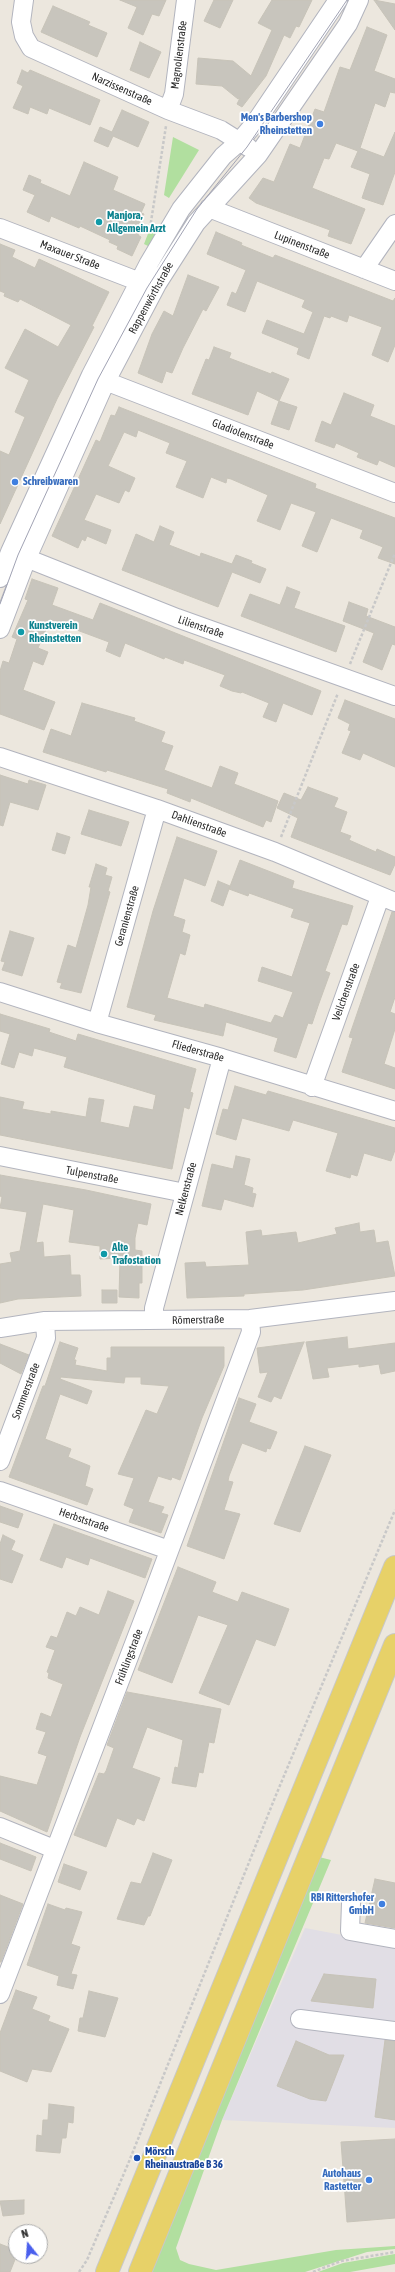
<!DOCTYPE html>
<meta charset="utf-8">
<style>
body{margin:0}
#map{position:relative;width:395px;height:2272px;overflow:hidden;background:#ece7de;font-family:"Asap Condensed",sans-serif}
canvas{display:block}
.north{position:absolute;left:8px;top:2224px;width:40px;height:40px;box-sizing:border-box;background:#fff;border:1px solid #aaa;border-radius:50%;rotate:343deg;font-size:11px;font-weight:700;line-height:16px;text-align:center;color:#2b2b2b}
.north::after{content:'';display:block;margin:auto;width:14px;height:18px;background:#4a5fed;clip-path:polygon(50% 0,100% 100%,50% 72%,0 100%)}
</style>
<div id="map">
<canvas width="395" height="2272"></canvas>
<div class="north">N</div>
</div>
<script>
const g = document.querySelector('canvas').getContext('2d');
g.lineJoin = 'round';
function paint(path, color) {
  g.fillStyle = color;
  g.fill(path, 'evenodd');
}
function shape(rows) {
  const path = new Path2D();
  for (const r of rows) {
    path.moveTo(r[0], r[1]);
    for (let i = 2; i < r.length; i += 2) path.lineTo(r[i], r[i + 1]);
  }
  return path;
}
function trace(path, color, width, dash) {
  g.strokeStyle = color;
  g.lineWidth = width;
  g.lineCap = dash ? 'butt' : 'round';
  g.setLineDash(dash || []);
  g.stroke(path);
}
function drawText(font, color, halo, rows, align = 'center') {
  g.font = font + ' "Asap Condensed",sans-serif';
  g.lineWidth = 3.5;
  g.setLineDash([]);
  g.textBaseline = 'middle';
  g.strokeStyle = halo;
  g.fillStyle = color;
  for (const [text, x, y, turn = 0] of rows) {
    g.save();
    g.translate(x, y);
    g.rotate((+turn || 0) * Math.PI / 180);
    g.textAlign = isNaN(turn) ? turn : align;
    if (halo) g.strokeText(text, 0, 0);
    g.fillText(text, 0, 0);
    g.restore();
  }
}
paint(shape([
 [305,1928,395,1945,395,2128,222,2120]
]), '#e1dee5');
paint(shape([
 [173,137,199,150,169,198,164,195],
 [151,226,162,232,152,248,144,244],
 [319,1857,331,1860,222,2120,176,2248,180,2260,189,2264,216,2270,336,2250,395,2246,395,2249,367,2252,305,2272,149,2272],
 [395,2254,395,2264,350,2272,318,2272,343,2263]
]), '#b1df9f');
const building = shape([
 [120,0,166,0,159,16,152,14,143,35,128,28,137,7,120,0],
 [214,0,233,0,220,28,204,21,214,0],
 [272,0,312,0,299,27,296,26,290,38,284,35,266,76,242,107,237,104,240,98,238,99,222,86,196,84,198,58,233,61,251,76,272,30,258,23,272,0],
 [374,0,395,4,395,30,374,0],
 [53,6,90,22,88,25,107,33,97,57,41,32,53,6],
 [367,27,387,35,374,71,395,79,395,93,390,92,385,107,375,103,360,148,384,157,395,132,395,172,383,205,362,198,370,174,351,167,358,151,336,143,329,159,324,158,312,188,365,209,351,244,328,236,330,230,256,203,249,198,263,178,274,182,290,144,300,148,315,109,324,112,340,67,350,70,367,27],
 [140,42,161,52,149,78,130,70,140,42],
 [22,70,28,73,30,70,100,100,90,125,49,108,47,114,30,107,28,114,13,108,23,86,17,83,22,70],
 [122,110,149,122,138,147,113,136,108,147,94,141,100,127,112,132,122,110],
 [84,162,118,177,113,190,145,204,141,213,144,214,139,225,142,226,138,235,141,237,132,256,117,249,118,246,109,242,110,240,80,226,79,228,51,216,49,222,27,212,35,195,23,190,29,175,41,180,40,183,70,196,84,162],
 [216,232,242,243,241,245,273,258,275,255,393,301,395,298,395,345,388,362,372,355,382,327,349,315,347,322,331,316,330,318,324,316,309,359,297,354,299,348,262,333,267,320,304,334,313,312,302,307,305,300,257,281,245,312,227,305,232,292,236,294,246,270,207,254,216,232],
 [0,244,15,250,12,257,35,268,39,259,109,292,92,326,94,327,57,399,0,524,0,451,9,455,25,417,15,412,29,380,5,368,25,329,58,347,71,325,20,299,18,302,4,296,5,293,0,291,0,244],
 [188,275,219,287,206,311,203,309,183,348,172,373,166,371,162,383,138,373,152,334,164,311,173,316,188,275],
 [214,347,231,353,229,358,271,374,272,372,289,379,279,401,297,407,289,430,271,424,279,401,257,391,248,415,192,394,206,359,209,360,214,347],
 [344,393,374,405,370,416,395,426,395,467,379,460,377,465,357,457,359,453,336,443,334,448,315,441,322,421,331,425,344,393],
 [119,407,316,484,315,488,395,518,395,564,378,558,383,547,360,538,363,530,331,518,317,552,302,546,316,512,291,503,280,530,257,521,268,495,231,479,227,478,226,483,211,477,203,498,176,487,187,461,166,453,170,443,138,430,136,437,124,432,108,466,135,478,129,492,125,490,119,503,96,494,84,520,111,530,106,544,87,536,85,541,82,539,78,548,52,536,96,440,100,442,111,415,115,416,119,407],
 [160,526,174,532,169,545,200,557,201,553,232,564,236,555,252,561,251,563,266,569,260,583,232,572,218,607,122,570,136,534,154,542,160,526],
 [32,579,58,588,52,605,93,620,100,603,321,691,312,715,283,703,276,722,263,717,269,703,242,692,241,693,232,691,220,686,225,675,184,660,183,664,165,657,164,659,125,643,120,657,106,651,109,642,50,620,38,648,48,652,43,665,33,661,23,690,55,702,44,730,0,714,0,671,3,661,9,663,17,639,12,637,28,600,25,599,32,579],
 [287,587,300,592,294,608,345,626,336,652,241,616,250,594,280,605,287,587],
 [349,602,368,609,366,616,395,627,395,645,392,644,382,670,363,662,374,633,343,621,349,602],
 [345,700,395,719,395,767,363,753,360,760,342,753,351,731,348,730,350,724,338,718,345,700],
 [82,703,135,718,134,721,165,732,161,742,173,746,164,770,212,788,220,766,238,773,234,784,278,801,271,822,266,820,263,827,191,798,190,802,167,793,168,789,107,770,106,772,43,752,51,729,71,736,82,703],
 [0,775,28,784,29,780,46,785,38,810,10,802,3,826,0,825,0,775],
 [308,787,338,798,334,807,347,812,340,832,351,836,349,840,376,852,377,849,395,857,395,864,390,875,291,837,298,818,277,808,284,793,301,800,308,787],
 [89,810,129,822,121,846,81,834,89,810],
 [57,833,70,837,65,854,52,850,57,833],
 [177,837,217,851,205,886,184,878,173,916,185,920,182,932,190,935,185,955,180,953,167,998,204,1008,205,1004,271,1023,275,1015,283,1018,293,992,258,981,262,967,292,977,310,923,291,917,294,909,249,893,248,896,229,889,240,860,294,881,292,888,353,906,347,925,342,924,325,971,330,973,318,1006,312,1024,308,1023,296,1058,274,1051,278,1038,226,1022,223,1036,154,1020,156,1015,127,1007,153,911,177,837],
 [96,864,107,868,105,875,112,877,108,891,110,892,81,993,60,988,62,983,57,982,68,945,76,948,88,905,91,887,89,887,96,864],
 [218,881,230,886,223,906,211,901,218,881],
 [392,912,395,912,395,997,390,1012,395,1014,395,1029,384,1064,395,1068,395,1089,342,1072,353,1038,349,1037,392,912],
 [10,931,34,938,22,976,2,970,5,962,1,961,10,931],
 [0,1014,50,1029,49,1032,76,1041,78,1034,196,1069,190,1092,193,1093,189,1109,184,1107,172,1169,0,1135,0,1097,24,1102,22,1109,51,1114,51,1111,86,1117,89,1098,104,1100,100,1122,129,1128,134,1106,153,1110,156,1095,64,1067,67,1057,34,1048,32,1056,19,1052,14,1068,1,1064,10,1034,0,1031,0,1014],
 [235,1086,266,1095,268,1091,395,1128,395,1150,391,1161,364,1153,357,1176,351,1174,350,1178,326,1171,338,1133,293,1120,289,1131,242,1118,236,1140,216,1134,223,1109,228,1110,235,1086],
 [236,1156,250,1159,244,1185,253,1188,252,1193,256,1194,253,1207,224,1199,221,1210,202,1206,212,1164,233,1169,236,1156],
 [0,1175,86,1190,151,1204,147,1225,138,1223,135,1238,135,1250,142,1251,142,1283,139,1283,139,1298,119,1297,120,1258,100,1259,100,1246,69,1242,74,1210,43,1204,36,1243,43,1242,44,1257,70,1255,71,1275,80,1275,81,1296,18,1299,0,1303,0,1264,12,1262,10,1253,20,1251,27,1212,0,1208,2,1197,0,1196,0,1175],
 [359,1223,360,1232,374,1230,376,1243,388,1241,395,1276,303,1290,244,1294,244,1296,187,1298,185,1263,205,1262,206,1267,249,1265,246,1232,261,1230,262,1236,296,1232,298,1243,337,1234,335,1228,359,1223],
 [102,1290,117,1290,117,1303,102,1303,102,1290],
 [347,1337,348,1349,395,1343,395,1371,381,1374,379,1364,359,1367,359,1364,327,1368,329,1377,313,1379,306,1342,347,1337],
 [60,1342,78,1348,74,1360,76,1360,75,1365,107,1371,107,1358,111,1358,111,1347,224,1347,224,1366,202,1418,180,1480,172,1477,171,1480,158,1476,148,1502,164,1507,161,1513,168,1515,161,1533,129,1522,134,1509,124,1505,134,1478,118,1474,146,1410,157,1414,169,1386,141,1384,141,1377,125,1377,124,1383,61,1377,60,1379,92,1391,87,1404,60,1394,45,1439,71,1449,68,1457,90,1466,85,1486,93,1489,87,1505,9,1477,43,1386,45,1386,60,1342],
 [304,1342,281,1399,274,1396,271,1402,258,1397,268,1372,260,1373,257,1348,304,1342],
 [0,1344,29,1355,21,1374,0,1363,0,1344],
 [239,1398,256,1404,249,1422,277,1432,270,1449,267,1448,266,1452,242,1443,229,1476,228,1481,233,1482,224,1510,240,1514,224,1559,187,1546,239,1398],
 [305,1446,331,1455,300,1532,274,1524,305,1446],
 [0,1506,23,1514,18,1528,0,1522,0,1506],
 [54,1524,152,1559,145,1578,90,1558,88,1565,66,1557,62,1568,40,1560,54,1524],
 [3,1535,15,1541,11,1550,23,1555,12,1583,0,1579,0,1544,3,1535],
 [178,1567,216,1582,212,1592,238,1602,242,1592,289,1609,275,1646,256,1639,229,1705,199,1693,228,1625,198,1615,172,1683,138,1670,178,1567],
 [108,1591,134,1601,80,1737,47,1832,0,1811,0,1776,37,1785,47,1756,38,1753,46,1732,36,1729,41,1713,51,1717,63,1684,48,1678,49,1673,47,1672,55,1650,46,1647,51,1636,57,1638,67,1612,76,1616,80,1607,99,1615,108,1591],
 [127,1692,221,1709,214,1743,209,1742,203,1773,199,1772,196,1787,172,1783,175,1767,178,1768,183,1740,147,1727,132,1768,160,1778,144,1821,137,1818,134,1825,117,1818,106,1847,74,1835,99,1773,104,1774,106,1771,114,1748,107,1745,127,1692],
 [0,1843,36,1857,31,1871,0,1859,0,1843],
 [153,1853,172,1860,150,1916,148,1916,144,1925,117,1919,131,1882,141,1884,153,1853],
 [64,1864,87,1872,80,1890,58,1882,64,1864],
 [375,1879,395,1883,395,1928,365,1923,375,1879],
 [0,1895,23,1904,1,1962,0,1962,0,1895],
 [48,1904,65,1910,66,1908,82,1912,71,1944,80,1947,71,1974,77,1975,73,1989,57,1985,59,1976,27,1965,48,1904],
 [324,1974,376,1979,373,2008,311,2001,324,1974],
 [16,1990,37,1997,32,2009,50,2016,48,2021,69,2029,51,2072,32,2069,27,2082,0,2071,0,2033,16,1990],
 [89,1991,118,1998,105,2037,78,2031,80,2018,83,2018,89,1991],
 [385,2040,395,2041,395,2120,375,2117,385,2040],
 [296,2041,329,2055,344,2055,326,2101,310,2099,277,2086,296,2041],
 [49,2104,74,2107,73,2123,68,2122,66,2138,62,2138,60,2153,36,2151,37,2135,42,2136,43,2120,48,2120,49,2104],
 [395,2139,395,2218,347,2222,341,2142,395,2139],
 [24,2200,24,2214,3,2216,0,2201,24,2200],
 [0,2244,16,2250,16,2257,10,2272,0,2272,0,2244]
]);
paint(building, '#c8c5bd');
trace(building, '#c7c3b8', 1);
const minor = shape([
 [24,0,21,22,24,36,31,48,168,110,221,130,248,147],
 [168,110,174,94,186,0],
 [209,208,395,281],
 [0,228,140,282,150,277],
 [364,269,395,224],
 [95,377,395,493],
 [16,554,177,618,395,696],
 [0,578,10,552,91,375,149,263,181,209,223,156,239,142,255,123,338,0],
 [0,629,27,558,106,381,157,284,196,223,258,155,348,24,359,0],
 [0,757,157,809,275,852,395,902],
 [0,992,97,1023,222,1058,395,1111],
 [97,1023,157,809],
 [312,1087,380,897],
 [0,1156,185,1193],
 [154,1320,154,1308,222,1058],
 [0,1328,45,1321,250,1319,395,1301],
 [0,1461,46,1338,45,1321],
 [0,1491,169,1550],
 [0,1827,54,1849],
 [351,1903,350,1931,395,1939],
 [0,1994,150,1602,251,1332,250,1319],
 [300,2019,395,2031]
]);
const major = shape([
 [107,2272,395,1567],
 [140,2272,395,1645]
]);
trace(minor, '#b2b4be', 20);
trace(major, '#c8c8c8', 24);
trace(shape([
 [150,228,166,126],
 [350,664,395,553],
 [281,837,338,693],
 [79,2272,87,2260,128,2164,276,1795,395,1510],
 [313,2272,341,2261,395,2252]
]), '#c8c8c8', 2.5, [3, 2]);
trace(minor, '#fff', 18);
trace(major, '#e7d168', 22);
trace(shape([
 [0,604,18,555,98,379,147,288,197,209,247,147,347,0]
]), '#a1a3b4', 1);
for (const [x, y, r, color] of [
 [320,124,4,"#3f7fe0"],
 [99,222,4,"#0f9aa8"],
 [15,482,4,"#3f7fe0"],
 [21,632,4,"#0f9aa8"],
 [104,1254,4,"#0f9aa8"],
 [382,1904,4,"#3f7fe0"],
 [137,2158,4,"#1a4fb4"],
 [369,2180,4,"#3f7fe0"]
]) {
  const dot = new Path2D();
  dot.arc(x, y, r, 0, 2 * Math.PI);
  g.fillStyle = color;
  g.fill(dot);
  trace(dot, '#fff', 1.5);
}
drawText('11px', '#2b2b2b', '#fff', [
 ["Magnolienstraße",179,55,-83],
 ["Narzissenstraße",122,89,24],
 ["Lupinenstraße",302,245,21],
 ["Maxauer Straße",70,255,21],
 ["Rappenwörthstraße",151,298,-61],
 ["Gladiolenstraße",243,434,21],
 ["Lilienstraße",201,627,19],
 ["Dahlienstraße",199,824,20],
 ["Geranienstraße",127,916,-74],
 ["Veilchenstraße",346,992,-70],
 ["Fliederstraße",198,1051,16],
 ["Tulpenstraße",92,1175,11],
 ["Nelkenstraße",186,1189,-75],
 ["Römerstraße",198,1320,-1],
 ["Sommerstraße",26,1391,-69],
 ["Herbststraße",84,1520,19],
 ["Frühlingstraße",129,1657,-69]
]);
drawText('bold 11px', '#366cbe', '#fff', [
 ["Men's Barbershop",312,118],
 ["Rheinstetten",312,131],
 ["Schreibwaren",23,482,"left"],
 ["RBI Rittershofer",374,1898],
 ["GmbH",374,1911],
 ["Autohaus",361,2174],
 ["Rastetter",361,2187]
], 'right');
drawText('bold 11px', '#0d838f', '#fff', [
 ["Manjora,",107,216],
 ["Allgemein Arzt",107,229],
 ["Kunstverein",29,626],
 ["Rheinstetten",29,639],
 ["Alte",112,1248],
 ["Trafostation",112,1261]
], 'left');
drawText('bold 11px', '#164399', '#fff', [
 ["Mörsch",145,2152],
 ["Rheinaustraße B 36",145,2165]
], 'left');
</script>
